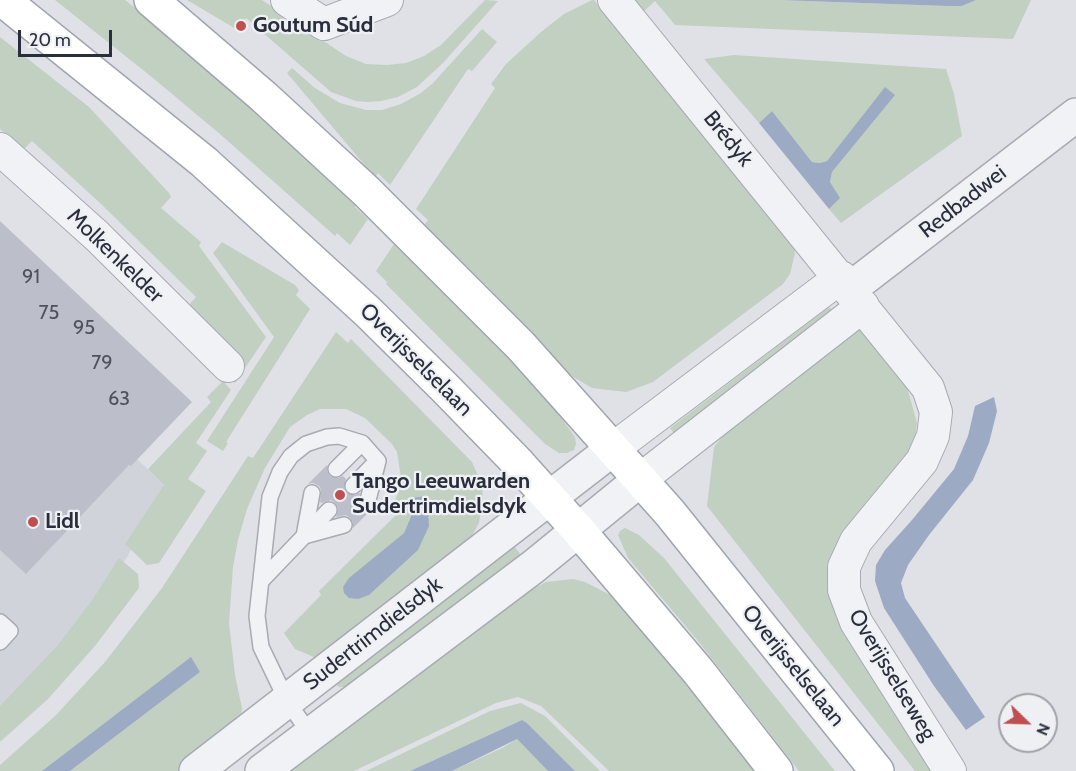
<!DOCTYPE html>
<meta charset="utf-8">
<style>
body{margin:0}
#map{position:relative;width:1076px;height:771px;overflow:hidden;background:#dfe1e6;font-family:Cabin,sans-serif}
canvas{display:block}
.north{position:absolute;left:998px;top:693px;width:60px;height:60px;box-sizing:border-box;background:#eef0f4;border:2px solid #9fa2aa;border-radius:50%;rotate:113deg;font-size:16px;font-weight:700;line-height:24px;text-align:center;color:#292e3c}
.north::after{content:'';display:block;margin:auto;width:21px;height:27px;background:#c04f51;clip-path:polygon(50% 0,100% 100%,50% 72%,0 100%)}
.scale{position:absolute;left:18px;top:30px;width:94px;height:27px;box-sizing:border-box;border:3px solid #292e3c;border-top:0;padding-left:8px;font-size:18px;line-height:21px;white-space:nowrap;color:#292e3c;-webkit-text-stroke:4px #eef0f4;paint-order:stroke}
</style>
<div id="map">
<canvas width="1076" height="771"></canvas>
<div class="north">N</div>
<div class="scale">20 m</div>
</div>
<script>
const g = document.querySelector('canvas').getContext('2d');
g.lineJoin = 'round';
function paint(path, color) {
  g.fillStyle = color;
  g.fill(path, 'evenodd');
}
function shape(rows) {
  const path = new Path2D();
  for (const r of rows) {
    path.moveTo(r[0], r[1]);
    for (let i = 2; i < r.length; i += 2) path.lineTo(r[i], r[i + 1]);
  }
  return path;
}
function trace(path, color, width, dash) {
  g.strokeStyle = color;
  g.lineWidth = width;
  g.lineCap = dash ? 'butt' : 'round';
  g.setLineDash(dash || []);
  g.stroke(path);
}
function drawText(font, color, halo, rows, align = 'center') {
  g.font = font + ' Cabin,sans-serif';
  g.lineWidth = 4.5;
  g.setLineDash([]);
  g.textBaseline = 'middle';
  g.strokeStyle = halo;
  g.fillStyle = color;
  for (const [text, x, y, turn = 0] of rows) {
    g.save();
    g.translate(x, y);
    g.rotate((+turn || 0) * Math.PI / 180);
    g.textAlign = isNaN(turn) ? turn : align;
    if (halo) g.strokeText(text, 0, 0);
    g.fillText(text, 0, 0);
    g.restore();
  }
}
paint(shape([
 [0,331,168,488,66,659,0,724]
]), '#d1d3db');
paint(shape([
 [55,0,125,0,165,32,254,109,356,205,355,207,368,219,350,245,337,233,335,236,221,135,153,78],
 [187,0,262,0,346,56,366,64,387,65,406,63,424,56,441,45,485,0,498,1,443,63,417,87,398,97,381,101,367,102,356,101,331,92,246,18,236,29],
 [592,0,594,0,788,234,793,243,795,253,790,274,783,284,653,382,626,392,592,388,570,375,488,287,424,225,428,220,416,209,495,88,491,84,506,64,541,32,564,14],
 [628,0,778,0,947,6,962,6,976,0,1031,0,1013,39,675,25,655,1,640,15],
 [482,29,497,42,472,71,468,69,390,185,378,173,375,177,368,169,287,73,292,68,315,88,340,103,366,110,382,110,401,104,421,93,433,83],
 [0,37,89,107,169,193,171,197,161,208,201,242,199,246,266,337,235,383,229,375,243,360,188,306,196,297,100,203,32,141,23,150,0,129],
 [734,55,946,69,954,94,962,136,841,223,829,209,839,198,830,182,832,172,894,95,885,88,827,161,820,163,812,162,772,111,759,123,704,59],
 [222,242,295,285,299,290,296,295,310,309,226,442,228,443,223,451,207,441,274,337,213,253],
 [394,244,404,254,406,253,470,316,551,404,575,437,576,444,574,450,567,453,559,453,545,444,386,284,387,282,376,271],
 [829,307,837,314,677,437,670,428],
 [857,321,907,387,917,423,915,440,909,456,850,526,835,549,831,565,940,771,915,771,707,506,714,447,745,409],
 [336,332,348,343,351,339,472,462,481,482,483,497,479,523,465,548,316,658,295,649,284,633,321,595,319,591,399,512,393,505,400,488,401,478,397,452,392,444,365,418,346,409,320,409,307,415,290,427,265,468,247,509,238,540,233,567,229,623,235,675,242,708,241,718,179,771,70,771,200,672,191,658,42,771,0,771,0,765,55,716,105,662,162,588,248,456,253,458],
 [412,498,418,550,349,579,404,533,412,514],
 [223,381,231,390,196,443,207,451,188,479,206,491,159,563,147,565,125,544,164,485,148,469,211,402,207,397],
 [625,528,639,535,664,558,835,771,799,771,698,641,628,558,618,535,620,531],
 [511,542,521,555,347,687,339,687,334,683],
 [119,558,138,574,139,588,95,646,48,699,0,742,0,706,58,645,93,599],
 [573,579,585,582,616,598,718,721,756,771,609,771,541,706,518,697,496,703,354,771,291,771,501,609,529,591,546,582],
 [521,703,545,716,600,771,575,771,527,723,522,720,410,771,366,771,490,711],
 [517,739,548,771,452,771,502,748]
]), '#c2d0c1');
paint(shape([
 [778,0,976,0,962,6,947,6],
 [885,87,895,95,832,172,830,182,840,198,829,209,759,123,772,111,812,162,820,163,827,161],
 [994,397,997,411,989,443,973,480,929,535,908,565,901,583,905,598,985,717,966,730,934,686,884,608,875,581,876,565,885,550,912,520,954,469,968,436,975,406],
 [427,496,429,526,418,550,369,595,358,599,349,598,344,593,343,587,349,578,404,533,412,514,412,498],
 [191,657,200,672,70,771,42,771],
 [522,720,527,723,575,771,548,771,517,739,452,771,410,771]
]), '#9daac3');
paint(shape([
 [0,221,192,402,131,466,129,465,26,574,0,550],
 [327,465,327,471,330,476,338,478,343,476,346,479,344,488,347,493,355,495,360,493,359,502,362,507,366,510,374,507,353,528,353,522,350,518,346,515,336,517,338,508,335,503,331,500,322,503,320,502,321,490,319,486,313,483,308,484]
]), '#bcbfc9');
const service = shape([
 [336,469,362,443],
 [353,486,376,462],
 [312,493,304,536,344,525],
 [261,581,329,510],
 [0,622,10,631,0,642],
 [311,735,287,701,261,647,257,616,270,497,280,472,291,456,306,444,327,437,339,436,362,443,378,461,368,500]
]);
const minor = shape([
 [287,0,324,24,387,0],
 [614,0,928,388,936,412,933,436,922,461,856,541,844,567,844,590,856,622,950,771],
 [0,149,97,236,228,366],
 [614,448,841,277],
 [641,479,863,306]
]);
const tertiary = shape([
 [850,289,1076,115],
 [196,771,614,448],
 [262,771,533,567,641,479]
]);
const primary = shape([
 [3,0,204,162,368,312,445,388,517,462,579,531,698,671,776,771],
 [151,0,264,97,366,191,521,346,670,513,877,771]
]);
trace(service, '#a8abb3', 18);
trace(minor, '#a8abb3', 34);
trace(tertiary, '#a8abb3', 36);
trace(primary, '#9fa4b1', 36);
trace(service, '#f1f2f5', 15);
trace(minor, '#f1f2f5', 32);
trace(tertiary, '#f1f2f5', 33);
trace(primary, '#fff', 33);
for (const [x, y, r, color] of [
 [241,26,6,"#c04f51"],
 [340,495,6,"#c04f51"],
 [33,522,6,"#c04f51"]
]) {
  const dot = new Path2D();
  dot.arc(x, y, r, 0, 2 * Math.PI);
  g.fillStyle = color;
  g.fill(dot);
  trace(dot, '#eef0f4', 2);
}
drawText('20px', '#4e525f', null, [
 ["91",31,277],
 ["75",49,313],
 ["95",84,328],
 ["79",102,363],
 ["63",119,399]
]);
drawText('bold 22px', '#292e3c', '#eef0f4', [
 ["Goutum Súd",253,26],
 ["Tango Leeuwarden",352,482],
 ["Sudertrimdielsdyk",352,507],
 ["Lidl",45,522]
], 'left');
drawText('22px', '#292e3c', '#eef0f4', [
 ["Brédyk",728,139,51],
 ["Redbadwei",963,202,-38],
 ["Molkenkelder",115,256,44],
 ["Overijsselselaan",416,360,45],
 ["Sudertrimdielsdyk",373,634,-38],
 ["Overijsselselaan",793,666,51],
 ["Overijsselseweg",892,675,59]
]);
</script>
